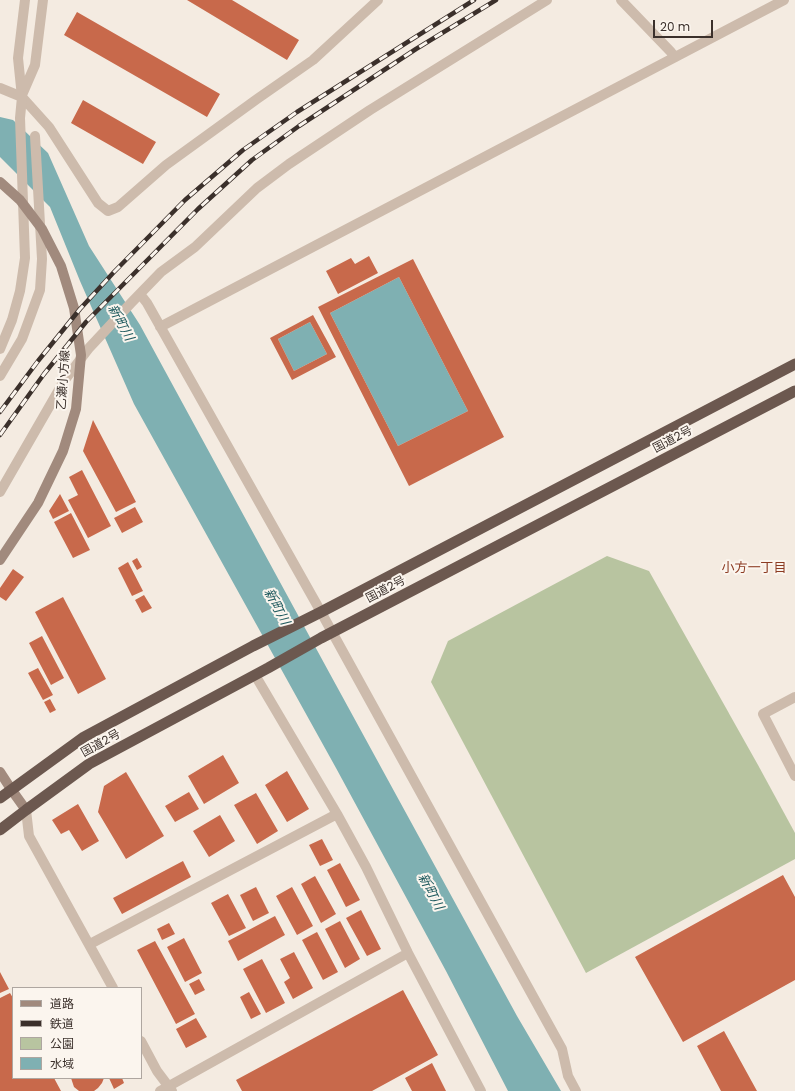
<!DOCTYPE html>
<meta charset="utf-8">
<style>
body{margin:0}
#map{position:relative;width:795px;height:1091px;overflow:hidden;background:#f4ebe1;font-family:Poppins,"Noto Sans JP",sans-serif}
canvas{display:block}
.legend{position:absolute;left:12px;top:987px;width:130px;height:92px;box-sizing:border-box;background:#fbf5ee;border:1px solid #aea6a0;margin:0;padding:5px 7px;list-style:none;font-size:12px;color:#3b302b}
.legend li{display:flex;align-items:center;gap:8px;height:20px}
.legend b{width:20px;border:1px solid #aea6a0}
.scale{position:absolute;left:653px;top:20px;width:60px;height:18px;box-sizing:border-box;border:2px solid #3b302b;border-top:0;padding-left:5px;font-size:12px;line-height:14px;white-space:nowrap;color:#3b302b;-webkit-text-stroke:3px #fbf5ee;paint-order:stroke}
</style>
<div id="map">
<canvas width="795" height="1091"></canvas>
<ul class="legend">
<li><b style="height:5px;background:#a18a7d"></b>道路</li>
<li><b style="height:5px;background:#3b302b"></b>鉄道</li>
<li><b style="height:11px;background:#b8c4a0"></b>公園</li>
<li><b style="height:11px;background:#7fb0b2"></b>水域</li>
</ul>
<div class="scale">20 m</div>
</div>
<script>
const g = document.querySelector('canvas').getContext('2d');
g.lineJoin = 'round';
function paint(path, color) {
  g.fillStyle = color;
  g.fill(path, 'evenodd');
}
function shape(rows) {
  const path = new Path2D();
  for (const r of rows) {
    path.moveTo(r[0], r[1]);
    for (let i = 2; i < r.length; i += 2) path.lineTo(r[i], r[i + 1]);
  }
  return path;
}
function trace(path, color, width, dash) {
  g.strokeStyle = color;
  g.lineWidth = width;
  g.lineCap = dash ? 'butt' : 'round';
  g.setLineDash(dash || []);
  g.stroke(path);
}
function drawText(font, color, halo, rows, align = 'center') {
  g.font = font + ' Poppins,"Noto Sans JP",sans-serif';
  g.lineWidth = 4;
  g.setLineDash([]);
  g.textBaseline = 'middle';
  g.strokeStyle = halo;
  g.fillStyle = color;
  for (const [text, x, y, turn = 0] of rows) {
    g.save();
    g.translate(x, y);
    g.rotate((+turn || 0) * Math.PI / 180);
    g.textAlign = isNaN(turn) ? turn : align;
    if (halo) g.strokeText(text, 0, 0);
    g.fillText(text, 0, 0);
    g.restore();
  }
}
paint(shape([
 [607,556,649,571,758,765,795,833,795,859,586,973,431,682,448,641]
]), '#b8c4a0');
paint(shape([
 [0,117,13,120,48,153,89,246,140,325,330,674,517,1016,561,1091,508,1091,446,971,336,768,134,404,80,281,50,207,0,157],
 [399,277,468,411,398,446,330,313],
 [310,322,327,354,294,371,278,339]
]), '#7fb0b2');
paint(shape([
 [187,0,232,0,299,40,287,60],
 [77,12,220,94,207,117,64,35],
 [83,100,156,142,143,164,71,123],
 [369,256,378,273,338,294,326,271,351,258,355,264],
 [413,259,504,437,409,486,318,307],
 [399,277,468,411,398,446,330,313],
 [313,315,336,357,292,380,270,338],
 [310,322,327,354,294,371,278,339],
 [93,420,136,502,116,512,83,451],
 [82,470,111,526,88,538,68,500,78,495,69,477],
 [60,494,69,511,53,519,49,511],
 [135,507,143,522,122,533,114,518],
 [71,513,90,550,73,558,54,522],
 [137,558,142,567,137,570,132,561],
 [128,562,143,591,132,596,118,568],
 [13,569,24,577,6,601,0,597,0,588],
 [144,595,152,608,142,613,135,600],
 [63,597,106,679,78,694,35,612],
 [42,636,64,678,51,685,29,643],
 [38,668,53,695,43,700,28,673],
 [50,699,56,710,50,713,44,702],
 [223,755,239,783,204,804,188,776],
 [287,771,309,809,287,822,265,785],
 [126,772,164,836,126,859,98,812,104,786],
 [189,792,199,809,175,822,165,806],
 [256,793,278,831,257,844,234,805],
 [78,804,99,841,82,851,69,830,61,834,52,820],
 [220,815,235,841,209,857,193,831],
 [322,839,333,860,320,866,309,845],
 [183,861,191,877,122,914,113,898],
 [340,863,360,900,346,907,327,870],
 [783,875,795,897,795,980,683,1042,635,957],
 [315,876,336,914,321,923,301,884],
 [256,887,269,913,253,921,240,895],
 [292,887,313,926,297,935,276,896],
 [228,894,246,928,229,936,211,903],
 [361,910,381,949,367,956,346,918],
 [275,916,285,935,238,961,228,941],
 [340,921,360,959,345,968,325,929],
 [169,923,175,934,162,940,157,929],
 [317,932,338,972,323,980,302,940],
 [184,938,202,973,185,982,167,947],
 [155,941,195,1014,176,1024,137,950],
 [294,952,313,988,293,999,284,982,290,978,280,959],
 [262,959,285,1003,266,1013,243,969],
 [0,972,9,989,0,993],
 [199,979,205,990,195,995,189,984],
 [403,990,438,1055,372,1091,242,1091,236,1080],
 [249,992,261,1014,251,1019,240,997],
 [10,993,13,998,13,1078,54,1078,61,1091,0,1091,0,998],
 [196,1018,207,1037,186,1048,176,1029],
 [724,1031,757,1091,721,1091,697,1046],
 [432,1063,446,1091,412,1091,405,1078],
 [71,1078,104,1078,102,1083,98,1088,94,1091,79,1091,74,1087],
 [109,1078,122,1078,124,1083,114,1089]
]), '#c8694b');
trace(shape([
 [0,376,22,339,40,290,42,259,35,136]
]), '#cdbbac', 10);
trace(shape([
 [25,0,18,58,22,97,49,127,98,203,108,211,118,207,166,165,257,99,313,60,378,0],
 [621,0,671,52,675,57],
 [22,95,35,65,43,0],
 [140,294,147,303,321,612,562,1049,568,1076,576,1091],
 [160,327,784,0],
 [0,492,64,381,89,348,131,303,161,272,195,247,257,188,289,164,370,110,547,0],
 [255,675,337,814,366,867,408,953,481,1091],
 [795,697,763,714,795,776],
 [90,944,337,814],
 [160,1091,408,953]
]), '#cdbbac', 10);
trace(shape([
 [0,88,22,97,20,118,25,258,20,291,12,320,0,349],
 [26,810,29,836,113,988],
 [141,1041,157,1071,172,1091]
]), '#cdbbac', 10);
trace(shape([
 [0,182,20,200,42,229,61,266,74,308,81,355,76,409,63,451,38,503,0,560],
 [0,772,11,789,26,810]
]), '#a18a7d', 10);
trace(shape([
 [0,798,84,737,253,646,321,612,795,364],
 [0,830,26,810,89,764,268,668,321,638,795,391]
]), '#6c584f', 11);
const rail = shape([
 [0,412,38,361,80,309,114,272,185,200,243,150,297,112,474,0],
 [0,435,44,374,86,322,198,209,252,160,299,126,416,49,496,0]
]);
trace(rail, '#3b302b', 4.5);
trace(rail, '#fbf5ee', 3, [9]);
drawText('12px', '#3b302b', '#fbf5ee', [
 ["乙瀬小方線",64,380,-86],
 ["国道2号",673,440,-28],
 ["国道2号",386,590,-28],
 ["国道2号",101,744,-29]
]);
drawText('italic 13px', '#1f5a5e', '#fbf5ee', [
 ["新町川",120,323,61],
 ["新町川",276,607,62],
 ["新町川",430,892,62]
]);
drawText('13px', '#8c3b22', '#fbf5ee', [
 ["小方一丁目",754,569]
]);
</script>
